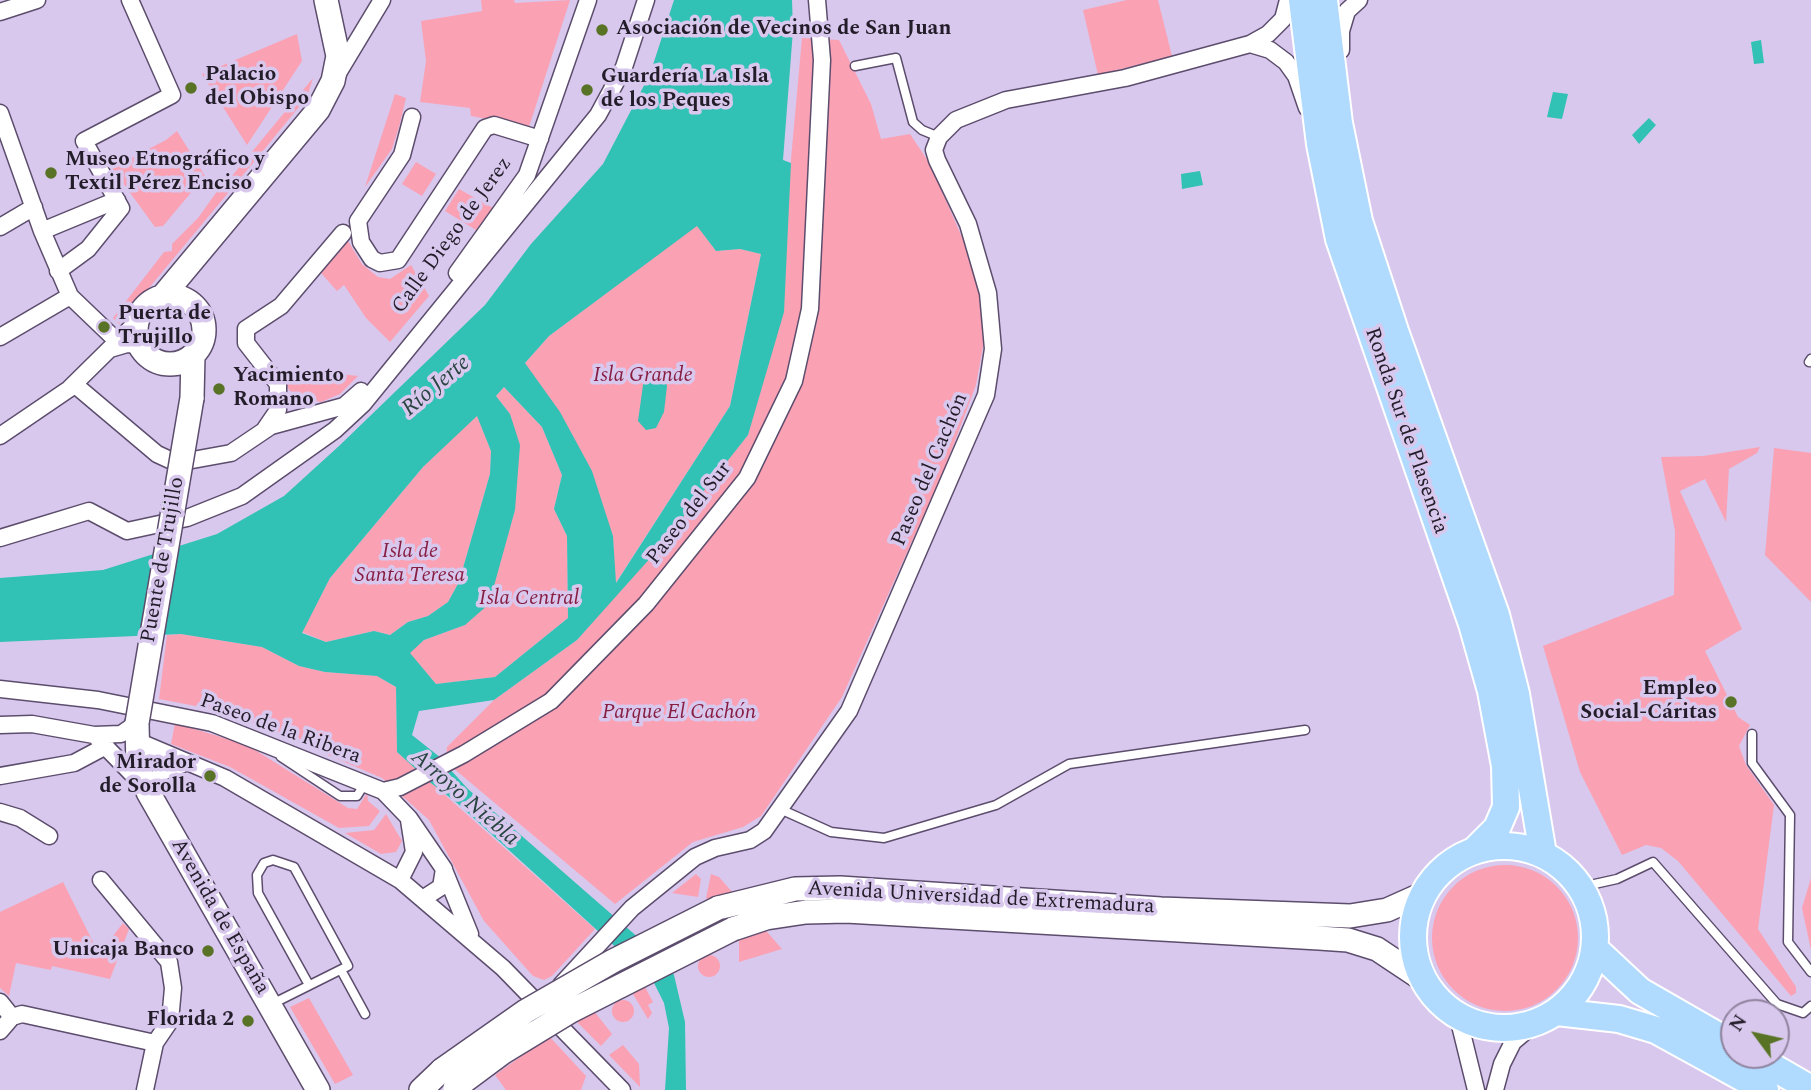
<!DOCTYPE html>
<meta charset="utf-8">
<style>
body{margin:0}
#map{position:relative;width:1811px;height:1090px;overflow:hidden;background:#d9c8ed;font-family:Spectral,serif}
canvas{display:block}
.north{position:absolute;left:1720px;top:999px;width:70px;height:70px;box-sizing:border-box;background:#d9c8ed;border:2px solid #90849f;border-radius:50%;rotate:303deg;font-size:19px;font-weight:700;line-height:28px;text-align:center;color:#231d2a}
.north::after{content:'';display:block;margin:auto;width:24px;height:32px;background:#597326;clip-path:polygon(50% 0,100% 100%,50% 72%,0 100%)}
</style>
<div id="map">
<canvas width="1811" height="1090"></canvas>
<div class="north">N</div>
</div>
<script>
const g = document.querySelector('canvas').getContext('2d');
g.lineJoin = 'round';
function paint(path, color) {
  g.fillStyle = color;
  g.fill(path, 'evenodd');
}
function shape(rows) {
  const path = new Path2D();
  for (const r of rows) {
    if (r.length === 3) {
      path.moveTo(r[0] + r[2], r[1]);
      path.arc(r[0], r[1], r[2], 0, 2 * Math.PI);
      continue;
    }
    path.moveTo(r[0], r[1]);
    for (let i = 2; i < r.length; i += 2) path.lineTo(r[i], r[i + 1]);
  }
  return path;
}
function trace(path, color, width, dash) {
  g.strokeStyle = color;
  g.lineWidth = width;
  g.lineCap = dash ? 'butt' : 'round';
  g.setLineDash(dash || []);
  g.stroke(path);
}
function drawText(font, color, halo, rows, align = 'center') {
  g.font = font + ' Spectral,serif';
  g.lineWidth = 7;
  g.setLineDash([]);
  g.textBaseline = 'middle';
  g.strokeStyle = halo;
  g.fillStyle = color;
  for (const [text, x, y, turn = 0] of rows) {
    g.save();
    g.translate(x, y);
    g.rotate((+turn || 0) * Math.PI / 180);
    g.textAlign = isNaN(turn) ? turn : align;
    if (halo) g.strokeText(text, 0, 0);
    g.fillText(text, 0, 0);
    g.restore();
  }
}
paint(shape([
 [481,0,514,0,515,3,570,0,529,127,471,116,470,108,420,102,426,61,421,21,482,11],
 [1127,0,1158,0,1172,56,1098,75,1083,10],
 [297,34,302,61,247,145,202,74],
 [802,38,839,40,871,104,881,139,910,134,930,164,968,251,982,300,984,341,976,385,944,470,842,697,761,816,743,827,693,842,615,904,446,762,447,747,494,700,577,640,748,435,788,192],
 [313,78,307,97,258,157,119,324,113,318,164,252,172,251,172,244,198,218,218,190,226,188,227,182],
 [395,94,406,98,399,127,392,149,365,187],
 [177,131,205,176,163,226,155,227,112,168,166,140],
 [416,162,436,174,422,196,402,184],
 [459,189,493,208,476,230,445,211],
 [697,225,716,251,740,249,761,254,730,406,615,584,613,536,525,363,549,336],
 [348,241,362,264,378,277,390,279,411,265,429,296,390,342,366,318,344,285,337,291,321,273],
 [314,371,358,376,340,394,321,402,300,397,289,390,285,381],
 [504,387,542,427,562,475,554,509,567,536,568,618,495,677,436,684,409,653,424,640,465,625,502,552,515,510,510,414,496,396],
 [477,415,491,451,490,474,459,582,448,602,428,616,408,622,390,635,374,631,326,642,302,632,330,578,423,467],
 [1760,447,1757,453,1729,469,1726,522,1705,479,1680,491,1742,629,1705,651,1738,717,1750,725,1739,746,1746,765,1774,805,1758,929,1796,987,1796,993,1791,996,1678,861,1661,848,1646,845,1622,855,1580,772,1543,646,1674,595,1675,531,1661,457,1703,456],
 [1774,448,1811,453,1811,602,1765,555],
 [181,634,262,647,299,666,325,672,377,676,396,687,397,752,595,929,552,976,544,980,533,976,484,921,429,820,382,778,227,712,159,699,167,635],
 [175,723,247,745,348,808,357,809,367,793,368,801,380,811,369,826,339,828,230,767,171,744],
 [386,814,402,841,396,852,381,854,345,833,374,830],
 [1505,938,73],
 [696,874,701,879,698,897,672,893],
 [711,874,719,877,782,949,739,962,739,937,732,922,725,912,706,898],
 [1811,878,1811,950,1802,908],
 [63,882,99,954,123,923,129,929,110,979,52,966,51,970,16,963,9,996,0,988,0,912],
 [709,966,11],
 [627,984,634,984,640,990,645,987,653,1002,648,1005,652,1013,648,1019],
 [309,998,353,1075,335,1084,290,1007],
 [623,1011,11],
 [594,1011,612,1034,601,1046,570,1015],
 [549,1036,586,1076,581,1090,506,1090,495,1075],
 [623,1045,639,1064,640,1087,609,1055]
]), '#faa1b4');
paint(shape([
 [674,0,792,0,793,30,783,160,791,163,784,312,748,435,653,555,577,640,494,700,419,711,412,735,441,758,418,771,397,752,396,687,377,676,325,672,299,666,262,647,181,634,0,642,0,578,103,570,217,534,284,496,339,446,485,305,531,244,603,164,650,74],
 [697,226,716,251,740,249,761,254,730,406,616,583,613,536,592,471,560,412,525,363,549,336],
 [504,387,542,427,562,475,554,509,567,536,568,618,495,677,436,684,410,653,424,640,465,625,489,604,515,510,520,445,510,414,496,396],
 [477,416,491,451,490,474,459,582,448,602,428,616,408,622,390,635,374,631,326,642,302,633,330,578,423,467],
 [1761,40,1764,63,1754,64,1751,42],
 [1553,92,1568,94,1562,119,1547,117],
 [1649,118,1656,125,1639,144,1632,135],
 [1200,171,1203,185,1182,189,1181,174],
 [653,370,661,371,667,386,664,412,656,428,646,430,638,421,644,378],
 [448,767,468,789,664,960,674,975,685,1022,686,1090,665,1090,669,1028,664,1003,653,981,457,803,427,780]
]), '#31c1b5');
const lane = shape([
 [855,66,896,58,913,122,922,130,939,137],
 [1809,362,1811,359],
 [1752,734,1752,763,1790,815,1788,942,1811,972],
 [281,757,340,796,357,796,365,783],
 [780,809,831,832,884,838,996,805,1069,764,1305,730],
 [1581,887,1617,879,1653,862,1777,1004,1803,1013,1811,1006],
 [341,970,365,1014],
 [272,1004,348,966,294,867,273,860,264,863,257,875,258,893,309,985]
]);
const street = shape([
 [0,12,37,0],
 [1250,44,1270,50,1286,62,1296,76,1307,108],
 [1341,50,1341,31,1347,11,1359,0],
 [338,73,382,0],
 [0,113,42,231,70,296,117,341],
 [412,117,402,155,358,221,361,242,372,259,380,263,398,260,485,128,494,125,540,139],
 [0,227,34,207],
 [42,231,117,200],
 [58,271,88,249,121,208,84,141,172,95,130,0],
 [457,273,527,175,588,0],
 [0,337,70,296],
 [110,349,127,344,139,345],
 [74,384,157,454,170,460,187,461,231,453,271,426,344,406,361,391],
 [265,429,278,410,278,384,246,343,246,329,281,306,343,233],
 [0,436,69,389,137,322],
 [0,538,89,511,127,531,187,518,242,496,335,430,363,404,598,115,624,67,646,0],
 [0,689,98,700,212,723,383,791,409,818,444,869,441,887,424,898],
 [0,725,32,724,94,735,121,734,137,723],
 [98,739,139,781],
 [135,740,225,778,400,880,503,968,622,1090],
 [0,776,74,763,106,746],
 [383,791,400,787,464,754,551,701,646,604,747,478,794,381,810,309,822,60,817,0],
 [152,799,154,783,162,772,185,763],
 [0,812,20,818,49,836],
 [444,870,470,934],
 [101,880,169,962,173,988,170,1021,155,1043,145,1090],
 [400,880,414,852,409,820],
 [561,985,632,908,695,857,715,848,750,840,764,831,849,711,986,395,993,349,988,293,968,224,937,160,934,150,939,137,956,120,1006,100,1125,78,1250,44,1268,34,1283,19,1288,0],
 [0,1002,12,1017],
 [1458,1017,1476,1090],
 [0,1031,12,1017,22,1014,155,1043],
 [1495,1090,1502,1064,1513,1042,1534,1024]
]);
const secondary = shape([
 [170,330,34],
 [162,297,318,110,333,81,338,56,326,0],
 [192,398,193,355],
 [137,723,138,767,148,792,318,1090],
 [718,908,795,889,840,888,1161,909,1350,916,1387,910,1425,893],
 [733,929,766,918,806,912,846,911,1319,938,1348,940,1377,949,1422,979],
 [421,1090,442,1070]
]);
const primary = shape([
 [1302,0,1320,144,1339,239,1472,624,1491,691,1505,766,1506,807,1497,828,1475,850],
 [1324,0,1339,123,1359,221,1395,331,1496,615,1516,694,1543,854],
 [1504,937,91],
 [1595,949,1640,991,1734,1045],
 [1557,1012,1619,1019,1656,1030,1765,1090],
 [1752,1055,1811,1089]
]);
trace(lane, '#5c4d6d', 11);
trace(street, '#5c4d6d', 19);
trace(secondary, '#5c4d6d', 26);
trace(primary, '#fff', 30);
trace(lane, '#fff', 8);
trace(street, '#fff', 16);
trace(secondary, '#fff', 23);
trace(primary, '#b0dafe', 26);
const secondaryBridge = shape([
 [137,723,192,398],
 [442,1070,526,1011,613,961,718,908],
 [455,1088,502,1053,571,1011,733,929]
]);
trace(secondaryBridge, '#5c4d6d', 26, []);
trace(secondaryBridge, '#fff', 23);
for (const [x, y, r, color] of [
 [602,30,7,"#597326"],
 [191,88,7,"#597326"],
 [587,90,7,"#597326"],
 [51,173,7,"#597326"],
 [104,327,7,"#597326"],
 [219,389,7,"#597326"],
 [1731,702,7,"#597326"],
 [210,776,7,"#597326"],
 [208,951,7,"#597326"],
 [248,1021,7,"#597326"]
]) {
  const dot = new Path2D();
  dot.arc(x, y, r, 0, 2 * Math.PI);
  g.fillStyle = color;
  g.fill(dot);
  trace(dot, '#d9c8ed', 2.5);
}
drawText('bold 21px', '#231d2a', '#d9c8ed', [
 ["Asociación de Vecinos de San Juan",616,30],
 ["Palacio",205,76],
 ["del Obispo",205,100],
 ["Guardería La Isla",601,78],
 ["de los Peques",601,102],
 ["Museo Etnográfico y",65,161],
 ["Textil Pérez Enciso",65,185],
 ["Puerta de",118,315],
 ["Trujillo",118,339],
 ["Yacimiento",233,377],
 ["Romano",233,401],
 ["Empleo",1717,690,"right"],
 ["Social-Cáritas",1717,714,"right"],
 ["Mirador",196,764,"right"],
 ["de Sorolla",196,788,"right"],
 ["Unicaja Banco",194,951,"right"],
 ["Florida 2",234,1021,"right"]
], 'left');
drawText('21px', '#231d2a', '#d9c8ed', [
 ["Calle Diego de Jerez",453,236,-54],
 ["Ronda Sur de Plasencia",1405,431,71],
 ["Paseo del Cachón",931,470,-67],
 ["Paseo del Sur",690,514,-52],
 ["Puente de Trujillo",164,560,-80],
 ["Paseo de la Ribera",280,730,20],
 ["Avenida Universidad de Extremadura",981,899,3],
 ["Avenida de España",219,917,60]
]);
drawText('italic 21px', '#871d41', '#d9c8ed', [
 ["Isla Grande",643,377],
 ["Isla de",410,553],
 ["Santa Teresa",410,577],
 ["Isla Central",529,600],
 ["Parque El Cachón",679,714]
]);
drawText('italic 23px', '#284541', '#d9c8ed', [
 ["Río Jerte",437,387,-40],
 ["Arroyo Niebla",464,799,41]
]);
</script>
